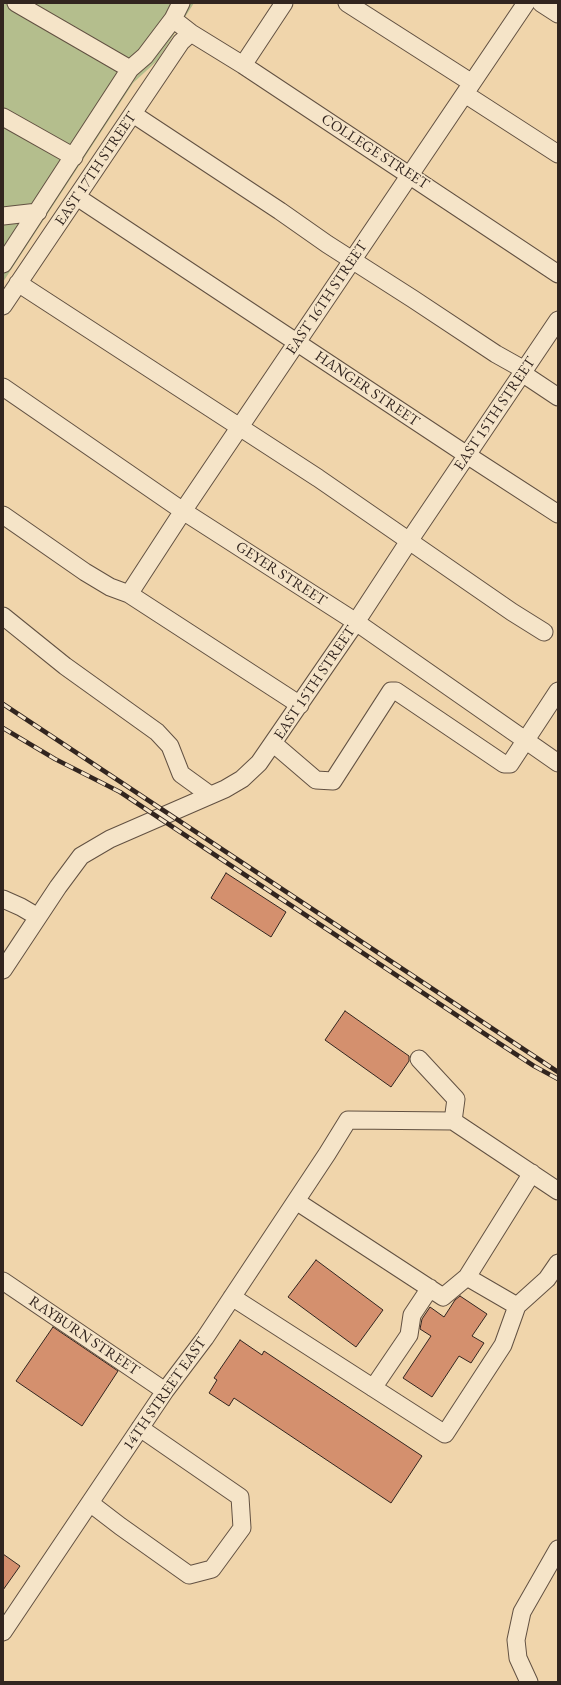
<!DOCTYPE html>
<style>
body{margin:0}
#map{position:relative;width:561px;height:1685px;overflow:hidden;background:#f0d5ab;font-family:"EB Garamond",serif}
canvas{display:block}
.frame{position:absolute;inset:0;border:4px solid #32251f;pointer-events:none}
</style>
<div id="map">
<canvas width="561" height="1685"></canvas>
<div class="frame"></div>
</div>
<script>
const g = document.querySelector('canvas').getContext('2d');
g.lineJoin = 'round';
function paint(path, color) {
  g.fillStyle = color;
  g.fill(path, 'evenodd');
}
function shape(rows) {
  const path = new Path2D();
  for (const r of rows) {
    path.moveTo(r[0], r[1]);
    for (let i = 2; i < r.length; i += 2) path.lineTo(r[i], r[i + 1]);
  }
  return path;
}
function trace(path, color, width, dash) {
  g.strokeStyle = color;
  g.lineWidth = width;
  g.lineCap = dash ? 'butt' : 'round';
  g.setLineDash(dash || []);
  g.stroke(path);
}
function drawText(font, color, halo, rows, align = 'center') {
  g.font = font + ' "EB Garamond",serif';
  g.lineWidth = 3.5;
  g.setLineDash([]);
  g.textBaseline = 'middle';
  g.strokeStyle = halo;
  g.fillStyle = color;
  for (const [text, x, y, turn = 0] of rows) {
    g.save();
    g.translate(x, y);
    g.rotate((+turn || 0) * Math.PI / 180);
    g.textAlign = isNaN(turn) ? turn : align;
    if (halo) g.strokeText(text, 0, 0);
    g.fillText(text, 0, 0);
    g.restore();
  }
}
paint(shape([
 [3,3,194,3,157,61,133,83,3,282]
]), '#b4be8d');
const building = shape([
 [226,873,286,912,271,937,211,898,226,873],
 [345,1011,409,1056,409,1061,391,1087,325,1040,345,1011],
 [316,1260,383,1310,356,1347,288,1297,316,1260],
 [460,1296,487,1314,472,1336,484,1343,471,1363,459,1356,432,1397,403,1378,431,1336,420,1329,422,1319,430,1307,444,1317,455,1300,460,1296],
 [53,1327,118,1371,82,1426,16,1381,53,1327],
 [240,1340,262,1355,264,1351,422,1456,391,1503,234,1398,229,1406,209,1393,217,1380,214,1378,240,1340],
 [3,1554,20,1566,3,1590,3,1554]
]);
paint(building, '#d4906e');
trace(building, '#32251f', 1);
const minor = shape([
 [16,3,130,69],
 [347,3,472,83],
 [541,3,558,14],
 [173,19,191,33,243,65,558,274],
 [243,65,284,3],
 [465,94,558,154],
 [133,114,280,211,327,244,413,299,496,354,521,368,525,375,558,397],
 [3,117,74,157],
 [77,197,467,455,558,514],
 [3,216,38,212],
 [3,264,130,69,145,56,173,19,181,3],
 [18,283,318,478,512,612,544,632],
 [3,306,181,42,191,33],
 [3,387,183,511,356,622,558,763],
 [3,515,85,572,110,587,129,594,300,705],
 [129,594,183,511,526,3],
 [3,616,65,666,157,732,170,746,181,774,210,795],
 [274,744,316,780,333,781,391,691,396,691,504,764,510,764,558,691],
 [3,899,21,907,38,917],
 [3,970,58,887,81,856,110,839,225,789,242,779,259,763,356,622,409,541,558,320],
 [419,1059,456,1099,453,1121],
 [467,1277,532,1173],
 [3,1281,165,1391],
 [232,1297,445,1434,503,1345,517,1306,467,1277,443,1297,296,1201],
 [517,1306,547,1279,558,1263],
 [373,1388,409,1335,412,1315,430,1288],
 [90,1503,120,1526,189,1575,212,1569,242,1528,240,1497,140,1428],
 [3,1632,165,1391,205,1338,327,1154,348,1120,453,1121,558,1191],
 [529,1682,518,1658,516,1640,522,1612,558,1549]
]);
trace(minor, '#625142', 19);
trace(minor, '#f5e4c8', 17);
const rail = shape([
 [3,704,558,1072],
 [3,728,55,759,120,792,488,1036,534,1066,558,1079]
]);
trace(rail, '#32251f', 4.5);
trace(rail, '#f5e4c8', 3, [9]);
drawText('15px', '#32251f', '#f5e4c8', [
 ["COLLEGE STREET",375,152,33],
 ["EAST 17TH STREET",96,169,-56],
 ["EAST 16TH STREET",327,298,-56],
 ["HANGER STREET",367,389,34],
 ["EAST 15TH STREET",495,414,-56],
 ["GEYER STREET",281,574,33],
 ["EAST 15TH STREET",315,683,-56],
 ["RAYBURN STREET",84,1336,34],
 ["14TH STREET EAST",165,1394,-55]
]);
</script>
